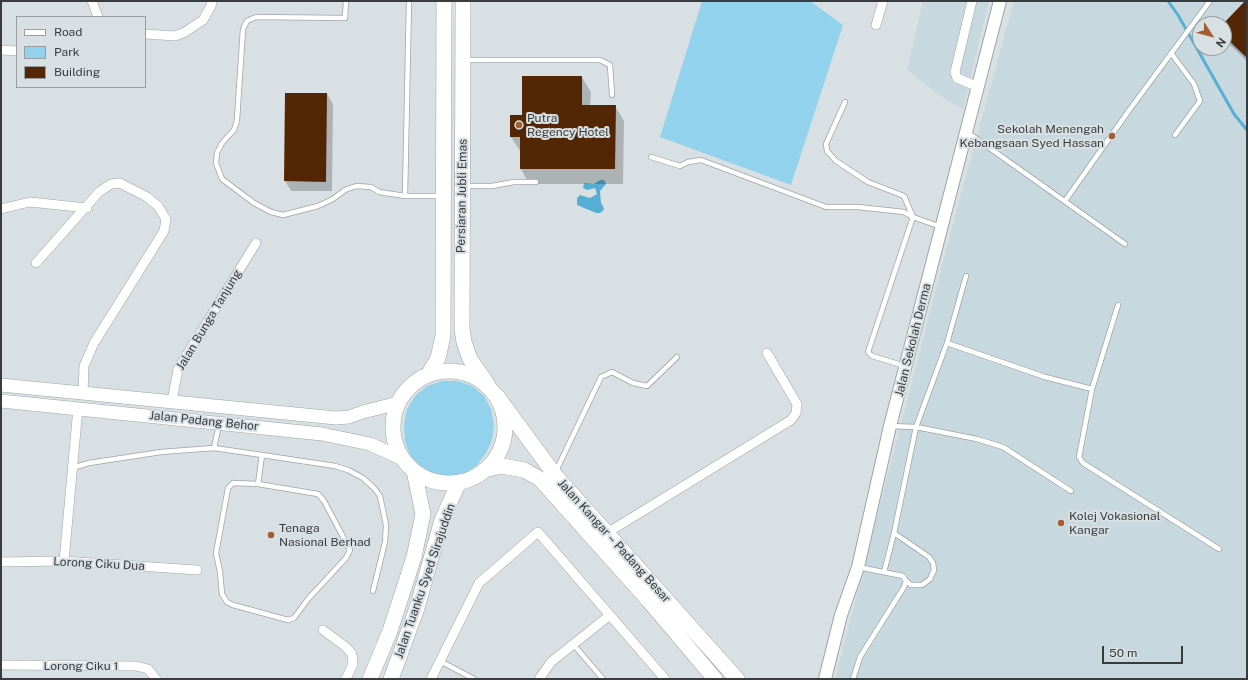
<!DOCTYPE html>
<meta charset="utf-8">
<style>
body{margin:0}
#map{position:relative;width:1248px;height:680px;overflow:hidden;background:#d9e0e3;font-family:"Public Sans",sans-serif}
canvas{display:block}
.frame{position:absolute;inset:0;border:2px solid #393c3e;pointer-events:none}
.legend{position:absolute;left:16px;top:16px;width:130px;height:72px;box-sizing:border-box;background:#d9e0e3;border:1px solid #999ea1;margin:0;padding:5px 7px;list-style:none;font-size:12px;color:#393c3e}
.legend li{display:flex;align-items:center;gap:8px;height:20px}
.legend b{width:20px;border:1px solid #999ea1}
.north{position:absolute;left:1192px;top:16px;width:40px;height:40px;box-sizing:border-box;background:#d9e0e3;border:1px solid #999ea1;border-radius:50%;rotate:126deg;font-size:11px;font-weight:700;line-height:16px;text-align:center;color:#393c3e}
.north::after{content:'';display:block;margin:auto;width:14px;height:18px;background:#a35e31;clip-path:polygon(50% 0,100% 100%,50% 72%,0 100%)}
.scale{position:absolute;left:1102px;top:646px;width:81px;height:18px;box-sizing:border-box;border:2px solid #393c3e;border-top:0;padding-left:5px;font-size:12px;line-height:14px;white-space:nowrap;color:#393c3e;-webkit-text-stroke:3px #d9e0e3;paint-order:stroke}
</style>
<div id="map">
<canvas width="1248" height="680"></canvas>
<div class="frame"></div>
<ul class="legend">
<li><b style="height:5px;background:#fff"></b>Road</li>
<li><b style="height:11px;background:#92d2ed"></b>Park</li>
<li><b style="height:11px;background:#532605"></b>Building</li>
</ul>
<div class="north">N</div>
<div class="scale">50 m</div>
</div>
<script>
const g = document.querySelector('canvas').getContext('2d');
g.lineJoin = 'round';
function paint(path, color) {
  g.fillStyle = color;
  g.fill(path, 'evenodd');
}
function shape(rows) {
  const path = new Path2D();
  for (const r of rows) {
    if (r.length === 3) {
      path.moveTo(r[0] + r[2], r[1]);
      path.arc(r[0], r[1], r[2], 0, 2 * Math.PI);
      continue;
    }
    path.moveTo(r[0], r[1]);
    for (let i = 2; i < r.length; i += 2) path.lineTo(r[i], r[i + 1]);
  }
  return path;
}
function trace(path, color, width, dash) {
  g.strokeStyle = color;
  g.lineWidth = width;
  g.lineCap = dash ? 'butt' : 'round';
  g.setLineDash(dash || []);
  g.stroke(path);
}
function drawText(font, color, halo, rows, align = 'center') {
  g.font = font + ' "Public Sans",sans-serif';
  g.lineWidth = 4;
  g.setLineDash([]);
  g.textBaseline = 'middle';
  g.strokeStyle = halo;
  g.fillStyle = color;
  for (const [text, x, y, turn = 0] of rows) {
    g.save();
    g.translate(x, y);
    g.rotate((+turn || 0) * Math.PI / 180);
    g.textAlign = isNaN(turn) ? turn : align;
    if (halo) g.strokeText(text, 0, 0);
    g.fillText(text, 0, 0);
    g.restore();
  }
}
paint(shape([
 [923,1,989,1,963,109,946,100,907,70],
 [1014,1,1247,1,1247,679,835,679,953,223],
 [1200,24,1224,24,1224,48,1200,48]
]), '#c8d8df');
paint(shape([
 [702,1,810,1,843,25,791,185,660,137],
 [442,381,457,381,472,386,484,396,491,409,494,425,492,440,486,453,476,466,464,474,450,477,436,476,421,468,410,455,405,441,404,425,407,409,415,396,427,386]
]), '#92d2ed');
paint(shape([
 [600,180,604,180,606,184,600,191,601,203,604,208,603,211,600,213,596,213,577,205,577,198,580,195,590,198,597,194,595,188,587,190,583,188,584,183,594,184]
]), '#56afd2');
paint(shape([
 [1247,5,1247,61,1224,39,1224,24],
 [582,77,591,92,590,106,615,106,624,121,623,184,529,184,521,169,521,152,511,137,522,116],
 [286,94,327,94,333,104,332,191,291,191,285,181]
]), '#0003');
trace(shape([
 [1168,1,1178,15,1234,114,1247,130]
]), '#56afd2', 3);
paint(shape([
 [1245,1,1247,4,1247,58,1224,36,1223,24],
 [522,76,582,76,582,105,616,105,615,169,520,169,520,137,510,137,510,115,522,115],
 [285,93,327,93,326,182,284,181]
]), '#532605');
const service = shape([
 [346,1,345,18,256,17,247,21,243,29,237,120,234,130,222,143,217,153,216,163,222,179,254,203,271,212,283,215,318,206,333,199,345,190,356,186,371,187,379,192,405,196,442,196],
 [1171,53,1194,84,1200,101,1175,135],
 [465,60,600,60,610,65,612,95],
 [845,102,826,144,827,151,836,161,868,182,904,196,913,217,941,227],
 [967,132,1125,244],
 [651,157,680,166,688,162,701,160,826,207,858,207,904,212,913,217,868,352,872,356,905,366],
 [464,186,492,186,514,182,536,182],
 [405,196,409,1],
 [1065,201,1130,109,1210,1],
 [1118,305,1092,389,1079,457,1083,463,1219,549],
 [947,343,966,276],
 [890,426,916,427,947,343,1045,377,1092,389],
 [214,448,219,425],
 [262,455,335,466,348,470,363,478,374,488,380,496,386,525,385,542,373,591],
 [72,468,89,463,161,452,214,448,262,455,258,484],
 [556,471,601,377,612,372,633,383,647,386,677,357],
 [233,483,258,484,318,494,324,501,350,550,346,558,308,599,294,618,288,620,233,605,227,602,222,594,220,572,216,553,228,488,233,483],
 [884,572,894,533],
 [906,581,911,585,922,585,930,579,934,570,933,563,929,557,894,533,916,427,977,439,1003,447,1071,491],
 [573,644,603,679],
 [440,661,474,679],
 [853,679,860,657,904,587,906,581,903,576,858,567]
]);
const minor = shape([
 [92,1,98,17],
 [972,1,955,72,957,78,978,87],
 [876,25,883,1],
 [145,34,175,36,185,32,203,20,211,6,212,1],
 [1,50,17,51],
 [1,209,30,202,87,208],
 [36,263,99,192,111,184,120,183,147,197,158,206,166,219,164,231,94,343,84,366,83,393],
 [172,401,178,369,256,243],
 [607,533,791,420,796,413,797,404,767,353],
 [64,561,78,408],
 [1,562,64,561,197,570],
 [323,630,346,647,352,654,353,664,346,679],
 [1,665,136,666,148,669,156,679],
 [431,679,479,583,538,532,665,679],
 [539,679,551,662,610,615]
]);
const tertiary = shape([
 [825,679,841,615,858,567,890,426,1000,1]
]);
const secondary = shape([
 [1,385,336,418,349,417,363,412,398,403],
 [1,401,322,434,370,444,403,459]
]);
const primary = shape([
 [463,1,462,329,464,342,470,359,488,385],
 [428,375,438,358,443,336,444,1]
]);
const trunk = shape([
 [449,427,56],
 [497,396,555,475,737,679],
 [484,470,502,466,524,470,540,479,649,601,715,679],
 [370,679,390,631,414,557,423,514,414,471],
 [391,679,417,608,442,520,459,482]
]);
trace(service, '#9da4a8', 6);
trace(minor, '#9da4a8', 10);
trace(tertiary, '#9da4a8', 14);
trace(secondary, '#9da4a8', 14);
trace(primary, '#9da4a8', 16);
trace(trunk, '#9da4a8', 16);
trace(service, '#fff', 4.5);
trace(minor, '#fff', 9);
trace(tertiary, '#fff', 12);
trace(secondary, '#fff', 13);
trace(primary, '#fff', 15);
trace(trunk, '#fff', 15);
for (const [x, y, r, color] of [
 [519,125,4,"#a35e31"],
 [1112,136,4,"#a35e31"],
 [1061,523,4,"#a35e31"],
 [271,535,4,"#a35e31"]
]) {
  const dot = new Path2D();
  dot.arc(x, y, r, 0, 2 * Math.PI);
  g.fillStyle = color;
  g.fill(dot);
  trace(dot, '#d9e0e3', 1.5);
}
drawText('12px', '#393c3e', '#d9e0e3', [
 ["Putra",527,118],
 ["Regency Hotel",527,132],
 ["Sekolah Menengah",1104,129,"right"],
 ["Kebangsaan Syed Hassan",1104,143,"right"],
 ["Kolej Vokasional",1069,516],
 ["Kangar",1069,530],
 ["Tenaga",279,528],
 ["Nasional Berhad",279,542]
], 'left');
drawText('12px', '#393c3e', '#d9e0e3', [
 ["Persiaran Jubli Emas",462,196,-89],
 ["Jalan Bunga Tanjung",209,320,-59],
 ["Jalan Sekolah Derma",913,340,-76],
 ["Jalan Padang Behor",204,421,6],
 ["Jalan Kangar – Padang Besar",614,541,48],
 ["Lorong Ciku Dua",99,564,3],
 ["Jalan Tuanku Syed Sirajuddin",425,581,-71],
 ["Lorong Ciku 1",81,666]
]);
</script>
